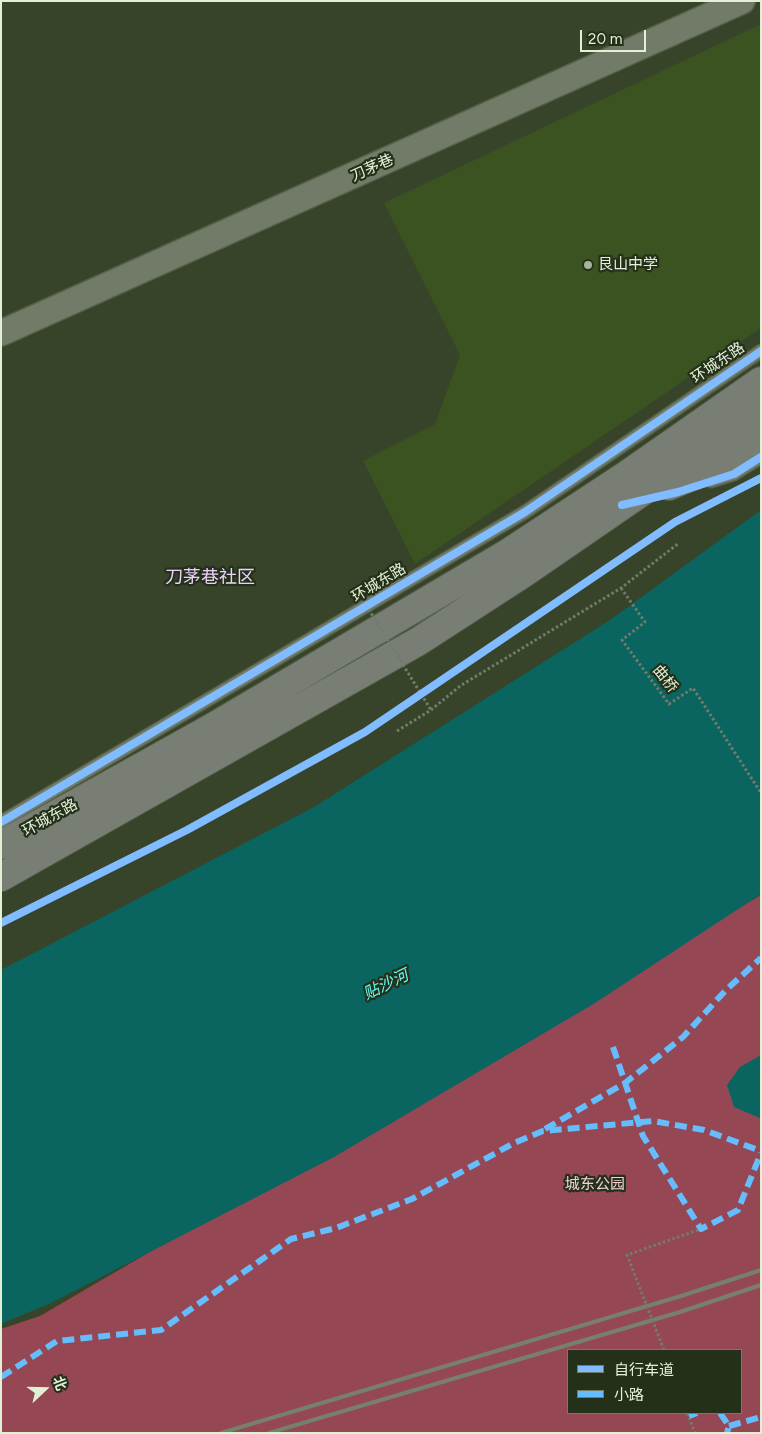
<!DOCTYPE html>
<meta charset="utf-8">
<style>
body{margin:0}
#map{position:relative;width:762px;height:1434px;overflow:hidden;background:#37442a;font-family:Figtree,"Noto Sans SC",sans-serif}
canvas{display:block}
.frame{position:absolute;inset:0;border:2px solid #e2f1d6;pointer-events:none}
.legend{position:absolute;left:567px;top:1349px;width:175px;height:65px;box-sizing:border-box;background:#25301b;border:1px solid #717d66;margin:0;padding:6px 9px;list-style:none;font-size:15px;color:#e2f1d6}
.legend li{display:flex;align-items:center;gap:10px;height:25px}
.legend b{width:25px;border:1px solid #717d66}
.north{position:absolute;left:20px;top:1364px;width:50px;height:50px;-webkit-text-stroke:4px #25301b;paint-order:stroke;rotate:69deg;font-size:14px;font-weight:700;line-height:20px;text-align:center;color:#e2f1d6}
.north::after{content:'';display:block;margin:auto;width:18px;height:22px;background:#e2f1d6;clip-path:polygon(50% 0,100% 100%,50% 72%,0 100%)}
.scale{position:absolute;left:580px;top:30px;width:66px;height:22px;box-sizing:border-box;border:2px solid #e2f1d6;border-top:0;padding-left:6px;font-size:15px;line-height:18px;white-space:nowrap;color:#e2f1d6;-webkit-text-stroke:4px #25301b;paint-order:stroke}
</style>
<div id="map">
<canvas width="762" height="1434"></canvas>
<div class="frame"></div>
<ul class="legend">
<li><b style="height:6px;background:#80bcff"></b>自行车道</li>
<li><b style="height:6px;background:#66bdfb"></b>小路</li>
</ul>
<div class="north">北</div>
<div class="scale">20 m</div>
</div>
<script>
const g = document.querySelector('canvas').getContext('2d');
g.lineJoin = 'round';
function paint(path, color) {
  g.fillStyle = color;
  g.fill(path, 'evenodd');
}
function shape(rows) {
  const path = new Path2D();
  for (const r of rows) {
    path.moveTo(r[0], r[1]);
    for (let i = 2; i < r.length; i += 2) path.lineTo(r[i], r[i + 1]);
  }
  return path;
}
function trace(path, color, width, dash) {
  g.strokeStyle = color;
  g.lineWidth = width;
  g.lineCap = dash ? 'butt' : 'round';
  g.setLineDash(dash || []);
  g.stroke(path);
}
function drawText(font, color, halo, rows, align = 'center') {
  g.font = font + ' Figtree,"Noto Sans SC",sans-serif';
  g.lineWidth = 4.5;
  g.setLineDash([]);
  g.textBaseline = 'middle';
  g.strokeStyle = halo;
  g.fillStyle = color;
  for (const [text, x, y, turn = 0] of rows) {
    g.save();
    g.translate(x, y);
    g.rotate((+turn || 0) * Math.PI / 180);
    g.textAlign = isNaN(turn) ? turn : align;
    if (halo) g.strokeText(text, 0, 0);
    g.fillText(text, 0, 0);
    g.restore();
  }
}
paint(shape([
 [761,24,761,328,415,564,363,461,435,424,460,355,384,203]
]), '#3a5320');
paint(shape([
 [761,895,761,1433,1,1433,1,1329,40,1316],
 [568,1350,741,1350,741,1413,568,1413]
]), '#964754');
paint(shape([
 [761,510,761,894,595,1003,334,1157,51,1303,1,1324,1,970,314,807,610,620],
 [761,1055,761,1118,760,1118,734,1107,727,1085,740,1067]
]), '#0a645f');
const service = shape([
 [711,481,734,474,761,457],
 [1,822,525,512,761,351]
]);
const minor = shape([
 [1,333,742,1]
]);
const primary = shape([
 [669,486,717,466,761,437],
 [1,845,213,727,508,553,625,476,761,381],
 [1,877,419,641,524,573,761,410]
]);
trace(service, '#556049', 15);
trace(minor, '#556049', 28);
trace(primary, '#556049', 30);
trace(shape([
 [621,588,645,622,622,640,669,704,693,688,761,793],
 [397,731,431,710,460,686,621,588,679,543],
 [687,1413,695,1433]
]), '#737c6b', 3, [2.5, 2.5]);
trace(service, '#727b68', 12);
trace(minor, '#727b68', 25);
trace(primary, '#797e75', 28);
trace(shape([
 [221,1433,681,1296,761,1270],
 [269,1433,680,1312,761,1285]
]), '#76806d', 4);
trace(shape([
 [366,605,431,710],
 [664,1350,627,1255,701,1229]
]), '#737c6b', 3, [2.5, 2.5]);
trace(shape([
 [613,1047,643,1136,701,1229,738,1210,761,1153],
 [545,1129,625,1083,683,1037,726,990,761,958],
 [1,1377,57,1341,161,1330,291,1239,336,1228,412,1199,514,1143,543,1131,653,1121,704,1130,761,1151],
 [720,1413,729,1426,727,1433],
 [689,1416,697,1413],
 [729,1426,761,1417]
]), '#66bdfb', 6, [12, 6]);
trace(shape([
 [622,505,678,492,734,474,761,457],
 [1,822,525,512,761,351],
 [1,923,187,830,365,732,675,522,761,478]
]), '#80bcff', 8);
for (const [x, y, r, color] of [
 [588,265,5,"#a6b49a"]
]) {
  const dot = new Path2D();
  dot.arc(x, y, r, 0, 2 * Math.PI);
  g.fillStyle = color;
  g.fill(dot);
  trace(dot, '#25301b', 2);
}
drawText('15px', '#e2f1d6', '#25301b', [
 ["刀茅巷",372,168,-24],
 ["环城东路",718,363,-34],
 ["环城东路",379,583,-31],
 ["曲桥",665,679,51],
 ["环城东路",50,818,-29]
]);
drawText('15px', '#e2f1d6', '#25301b', [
 ["艮山中学",598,265]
], 'left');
drawText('15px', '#efd2d5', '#25301b', [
 ["城东公园",595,1185]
]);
drawText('italic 16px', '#63fcf4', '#25301b', [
 ["贴沙河",386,985,-26]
]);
drawText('18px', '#e8d1fa', '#25301b', [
 ["刀茅巷社区",210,578]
]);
</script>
